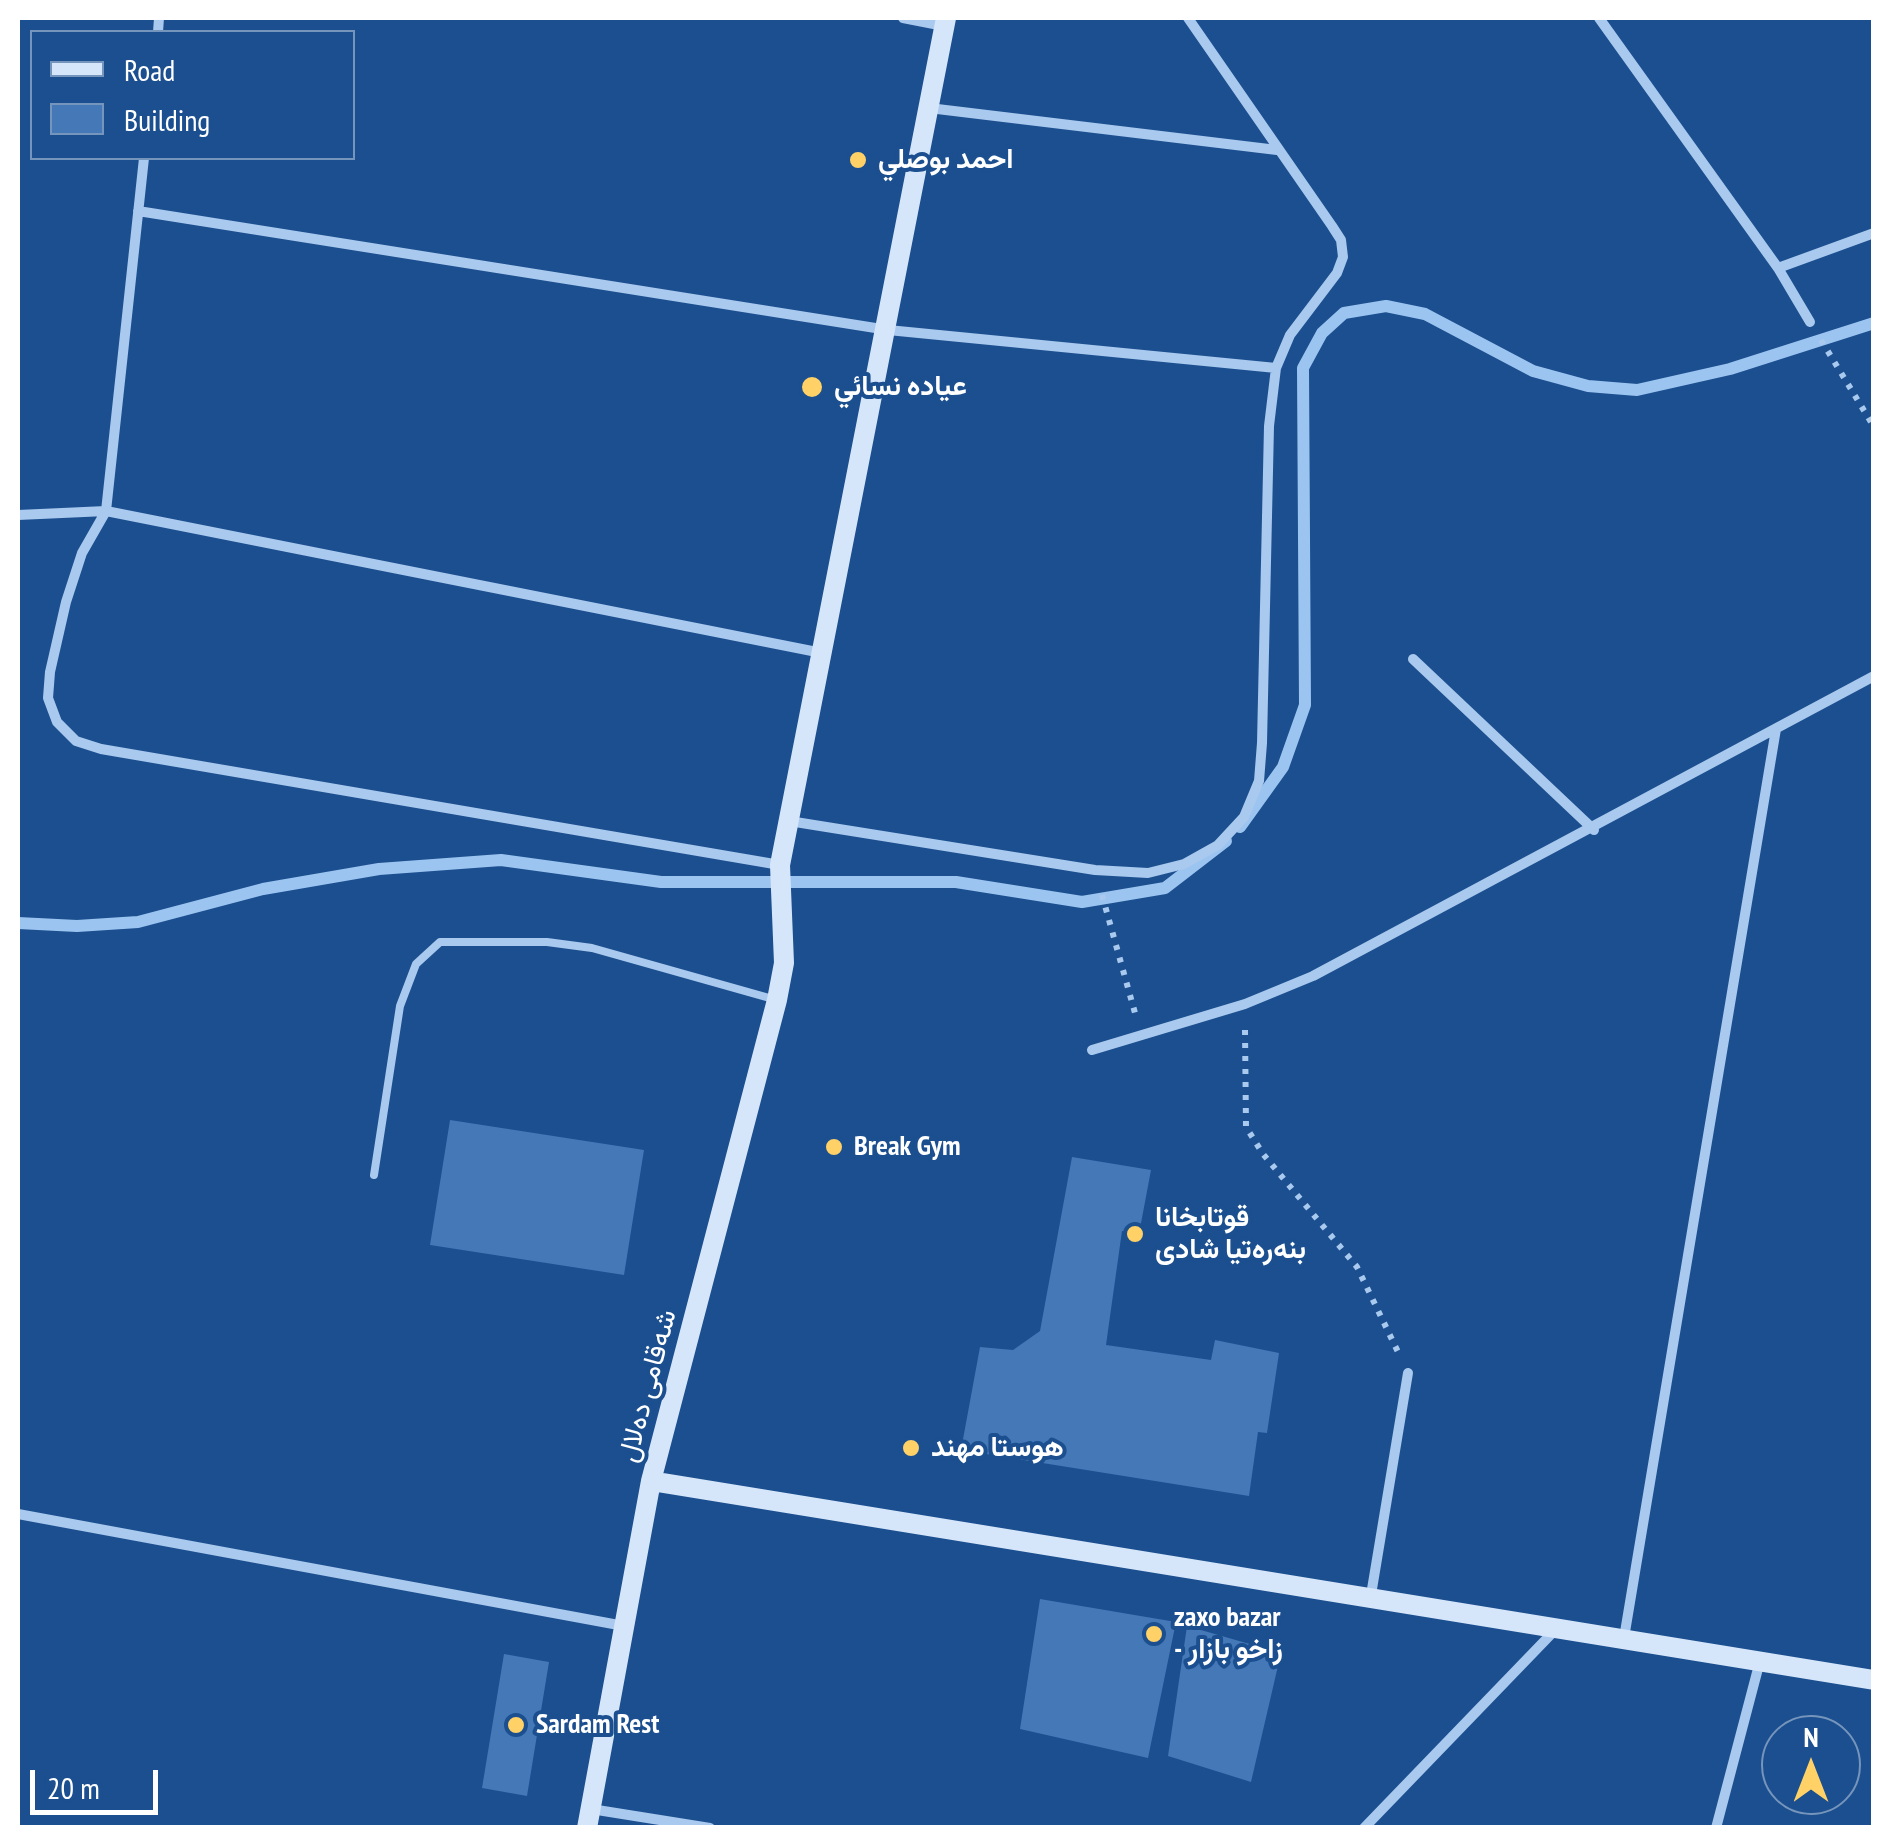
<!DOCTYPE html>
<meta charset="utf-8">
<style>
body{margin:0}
#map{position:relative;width:1891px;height:1845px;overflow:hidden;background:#1b4f8f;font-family:"PT Sans Narrow",sans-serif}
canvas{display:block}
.frame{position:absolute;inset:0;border:20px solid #fff;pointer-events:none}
.legend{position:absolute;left:30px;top:30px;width:325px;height:130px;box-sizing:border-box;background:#1b4f8f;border:2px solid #7695bc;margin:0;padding:12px 18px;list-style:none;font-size:30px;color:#fff}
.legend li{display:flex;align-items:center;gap:20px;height:50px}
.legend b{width:50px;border:2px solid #7695bc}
.north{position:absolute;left:1761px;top:1715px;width:100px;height:100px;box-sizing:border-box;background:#1b4f8f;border:2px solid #7695bc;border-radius:50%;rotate:0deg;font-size:28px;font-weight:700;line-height:40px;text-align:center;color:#fff}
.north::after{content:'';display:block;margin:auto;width:35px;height:45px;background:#ffd166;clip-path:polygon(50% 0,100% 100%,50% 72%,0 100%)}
.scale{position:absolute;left:30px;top:1770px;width:128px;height:45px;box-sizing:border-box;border:5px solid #fff;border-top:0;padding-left:12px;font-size:30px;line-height:35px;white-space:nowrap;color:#fff;-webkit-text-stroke:8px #1b4f8f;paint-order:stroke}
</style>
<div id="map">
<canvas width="1891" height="1845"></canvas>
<div class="frame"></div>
<ul class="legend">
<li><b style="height:12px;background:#d6e6fa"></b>Road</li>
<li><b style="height:28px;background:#4478b7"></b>Building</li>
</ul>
<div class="north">N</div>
<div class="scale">20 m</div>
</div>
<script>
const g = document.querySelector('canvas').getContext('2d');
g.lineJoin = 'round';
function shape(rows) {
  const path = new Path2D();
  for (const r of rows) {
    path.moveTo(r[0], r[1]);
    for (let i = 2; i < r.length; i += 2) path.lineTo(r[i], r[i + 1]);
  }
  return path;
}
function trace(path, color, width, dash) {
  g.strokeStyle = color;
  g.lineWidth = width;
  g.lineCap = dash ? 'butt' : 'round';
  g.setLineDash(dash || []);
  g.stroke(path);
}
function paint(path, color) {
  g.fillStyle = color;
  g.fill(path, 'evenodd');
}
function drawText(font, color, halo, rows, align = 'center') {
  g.font = font + ' "PT Sans Narrow",Vazirmatn,sans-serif';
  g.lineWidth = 8;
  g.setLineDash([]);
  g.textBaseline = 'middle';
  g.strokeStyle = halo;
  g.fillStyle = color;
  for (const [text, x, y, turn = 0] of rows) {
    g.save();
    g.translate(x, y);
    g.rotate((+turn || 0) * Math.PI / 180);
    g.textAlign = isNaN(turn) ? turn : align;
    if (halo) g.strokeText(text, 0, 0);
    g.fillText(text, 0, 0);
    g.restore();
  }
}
trace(shape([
 [1240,827,1283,767,1305,705,1303,368,1322,333,1344,313,1386,306,1425,314,1533,371,1588,386,1637,390,1730,369,1874,323],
 [18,923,77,926,138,922,263,889,379,869,501,860,661,882,956,882,1082,902,1165,888,1226,841]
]), '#9cc4f0', 12);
paint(shape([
 [450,1120,644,1150,624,1275,430,1245],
 [1072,1157,1151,1170,1139,1234,1122,1231,1106,1345,1211,1360,1215,1340,1279,1353,1267,1433,1258,1432,1249,1496,961,1450,980,1347,1013,1350,1040,1331],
 [1040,1599,1176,1622,1148,1758,1020,1729],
 [1187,1626,1281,1653,1251,1782,1168,1756],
 [504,1654,549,1662,527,1796,482,1788]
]), '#4478b7');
trace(shape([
 [1821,340,1874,427],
 [1102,895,1135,1013],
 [1245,1030,1246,1127,1263,1154,1357,1267,1399,1354]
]), '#a9c9ee', 6, [5, 8]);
trace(shape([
 [374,1175,400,1006,416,964,440,942,547,942,592,948,773,999]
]), '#a9c9ee', 8);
trace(shape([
 [903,18,944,26],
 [1599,18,1778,268,1810,322],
 [158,32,159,18],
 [929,108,1277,150],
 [144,158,106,511,82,553,66,602,50,672,48,698,57,722,76,741,101,749,780,865],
 [138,211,888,330,1276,368],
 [1778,268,1874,233],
 [18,515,106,511,822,653],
 [1413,659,1594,830],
 [789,821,1095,870,1148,873,1184,864,1218,845,1244,817,1259,781,1262,743,1269,426,1276,368,1290,335,1337,273,1343,257,1341,240,1332,226,1188,18],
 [1092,1050,1245,1004,1313,976,1874,676],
 [18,1514,624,1626],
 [1371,1595,1408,1373],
 [1624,1638,1776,729],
 [591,1809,710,1828],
 [1364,1828,1558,1627],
 [1716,1828,1760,1661]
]), '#a9c9ee', 10);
trace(shape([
 [651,1481,1874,1680],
 [587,1828,651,1481,777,1000,784,963,780,865,946,18]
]), '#d6e6fa', 20);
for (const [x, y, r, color] of [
 [858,160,10,"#ffd166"],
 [812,387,12,"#ffd166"],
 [834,1147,10,"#ffd166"],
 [1135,1234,10,"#ffd166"],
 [911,1448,10,"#ffd166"],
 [1154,1634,10,"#ffd166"],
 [516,1725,10,"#ffd166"]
]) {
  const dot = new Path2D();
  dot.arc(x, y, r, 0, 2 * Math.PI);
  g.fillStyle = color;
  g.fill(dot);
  trace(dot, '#1b4f8f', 4);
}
drawText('bold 28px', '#fff', '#1b4f8f', [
 ["احمد بوصلي",878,160],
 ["عياده نسائي",834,387],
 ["Break Gym",854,1147],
 ["قوتابخانا",1155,1218],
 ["بنەرەتیا شادی",1155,1250],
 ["هوستا مهند",931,1448],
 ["zaxo bazar",1174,1618],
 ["- زاخو بازار",1174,1650],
 ["Sardam Rest",536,1725]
], 'left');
drawText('28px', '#fff', '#1b4f8f', [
 ["شەقامی دەلال",648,1386,-75]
]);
</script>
